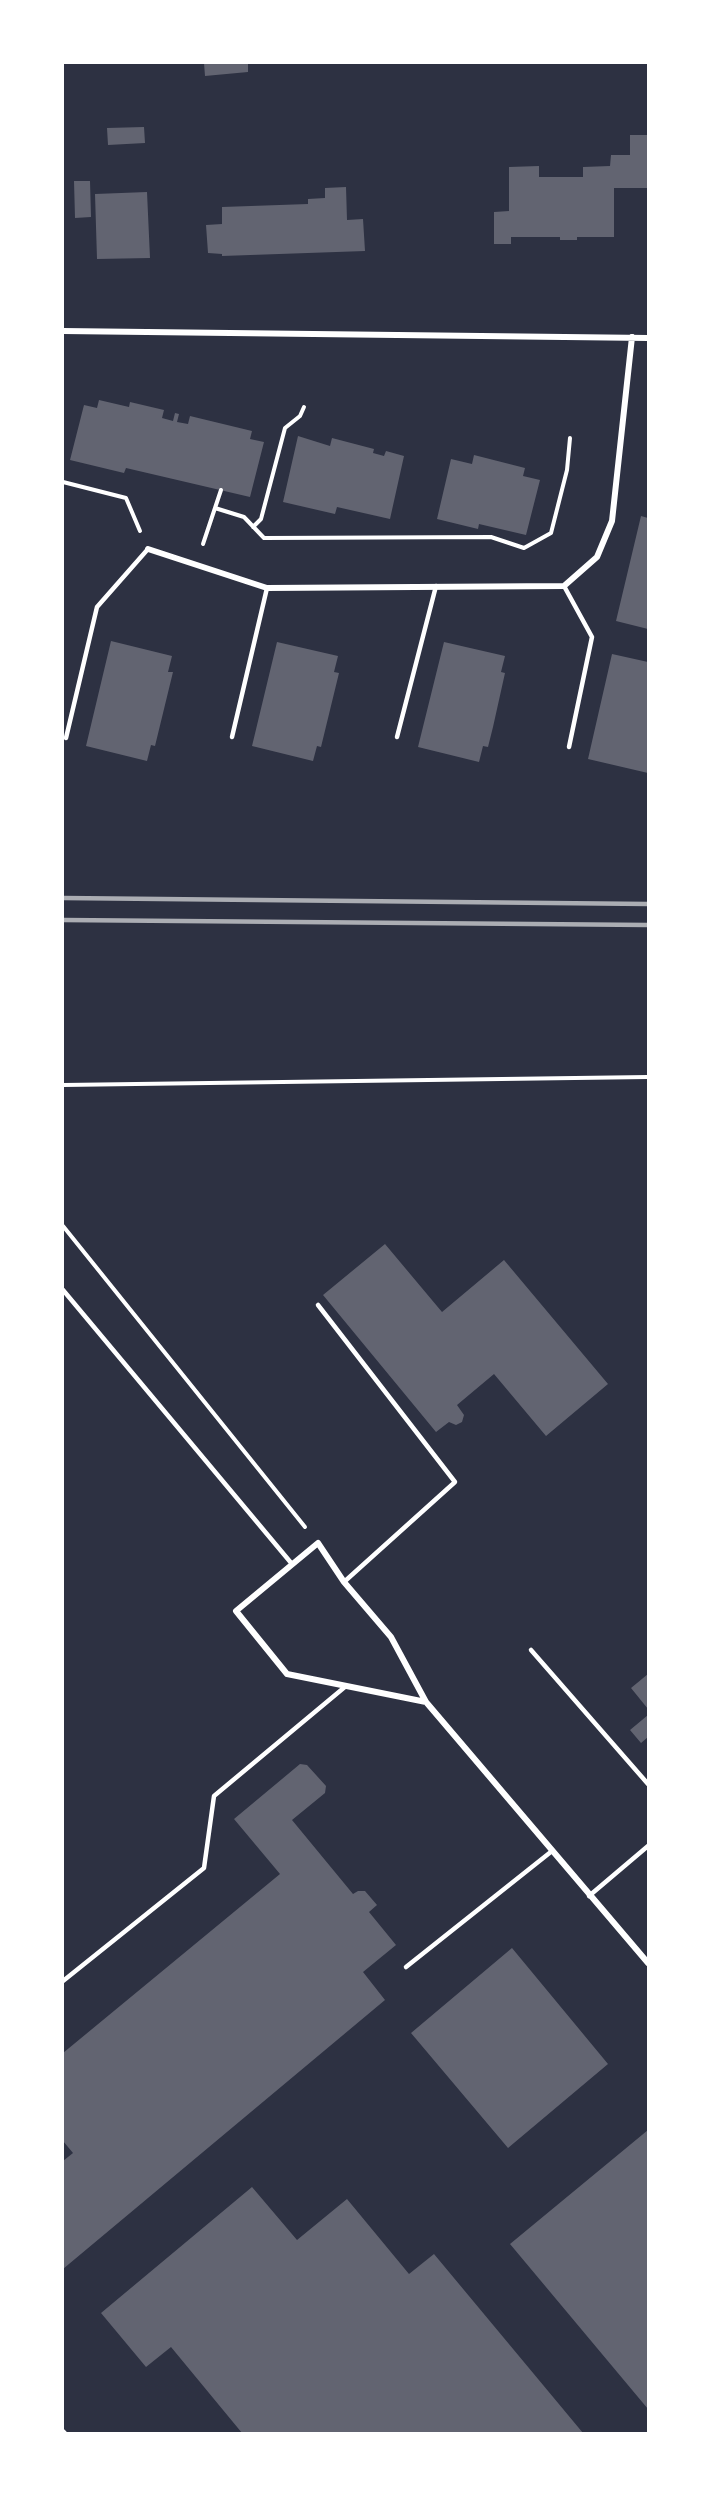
<!DOCTYPE html>
<style>
body{margin:0}
#map{position:relative;width:711px;height:2496px;overflow:hidden;background:#2d3142;font-family:"Source Sans 3",sans-serif}
canvas{display:block}
.frame{position:absolute;inset:0;border:64px solid #fff;pointer-events:none}
</style>
<div id="map">
<canvas width="711" height="2496"></canvas>
<div class="frame"></div>
</div>
<script>
const g = document.querySelector('canvas').getContext('2d');
g.lineJoin = 'round';
function paint(path, color) {
  g.fillStyle = color;
  g.fill(path, 'evenodd');
}
function shape(rows) {
  const path = new Path2D();
  for (const r of rows) {
    path.moveTo(r[0], r[1]);
    for (let i = 2; i < r.length; i += 2) path.lineTo(r[i], r[i + 1]);
  }
  return path;
}
function trace(path, color, width, dash) {
  g.strokeStyle = color;
  g.lineWidth = width;
  g.lineCap = dash ? 'butt' : 'round';
  g.setLineDash(dash || []);
  g.stroke(path);
}
paint(shape([
 [204,63,248,63,248,72,205,76],
 [144,127,145,143,108,145,107,128],
 [630,135,647,135,648,188,614,188,614,237,577,237,577,240,560,240,560,237,511,237,511,244,494,244,494,212,509,211,509,167,539,166,539,177,583,177,583,167,610,166,611,155,630,155],
 [74,181,90,181,91,217,75,218],
 [346,187,347,220,363,219,365,251,222,256,222,254,208,253,206,225,222,224,222,207,308,204,308,199,325,198,325,188],
 [147,192,150,258,97,259,95,194],
 [99,400,129,407,130,402,164,410,162,418,173,421,175,413,179,414,177,422,188,424,190,416,252,431,250,439,264,442,250,497,126,468,124,473,70,460,84,405,97,408],
 [298,436,330,446,332,438,374,449,373,453,384,456,386,451,404,456,390,519,337,507,335,514,283,502],
 [474,455,525,468,523,476,540,480,526,535,479,524,478,529,437,519,451,459,472,464],
 [641,516,648,518,648,629,616,621],
 [111,641,172,656,168,672,173,672,155,746,151,745,147,761,86,746],
 [277,642,338,656,334,672,339,673,321,747,317,746,313,761,252,746],
 [444,642,505,656,501,672,505,673,493,727,488,747,483,746,479,762,418,747],
 [612,654,648,662,648,773,588,759],
 [385,1244,442,1312,504,1260,608,1384,546,1436,494,1374,457,1405,464,1415,462,1422,456,1425,449,1422,436,1432,323,1295],
 [648,1674,648,1709,631,1688],
 [648,1715,648,1737,641,1743,630,1730],
 [300,1764,307,1765,326,1786,325,1793,292,1820,353,1894,358,1891,365,1891,377,1905,369,1912,396,1945,363,1972,385,2000,63,2269,63,2161,73,2153,63,2141,63,2053,280,1874,234,1819],
 [512,1948,608,2064,508,2148,411,2033],
 [648,2130,648,2409,510,2244],
 [252,2187,297,2240,347,2199,409,2274,434,2254,583,2433,242,2433,171,2347,146,2367,101,2313]
]), '#626471');
trace(shape([
 [63,482,126,498,140,531],
 [215,508,244,517,264,538,491,537,524,548,551,533,567,470,570,438],
 [253,527,261,519,285,428,300,416,304,407],
 [203,544,221,490],
 [63,1085,648,1077],
 [63,1226,305,1527],
 [63,2431,65,2433]
]), '#fff', 4);
trace(shape([
 [564,586,592,637,569,747],
 [232,737,267,588],
 [397,737,436,586],
 [66,738,97,607,148,549],
 [63,1290,292,1564],
 [318,1305,455,1482,344,1582],
 [531,1650,648,1784],
 [589,1896,648,1846],
 [406,1967,552,1851],
 [63,1981,204,1868,214,1796,346,1686]
]), '#fff', 4.5);
trace(shape([
 [63,331,648,338],
 [148,549,267,588,564,586,597,557,612,521,632,337],
 [426,1702,287,1674,236,1611,318,1543,344,1582,391,1637,426,1702,648,1963]
]), '#fff', 6);
trace(shape([
 [63,898,648,904],
 [63,920,648,925]
]), '#abadb3', 4.5);
</script>
